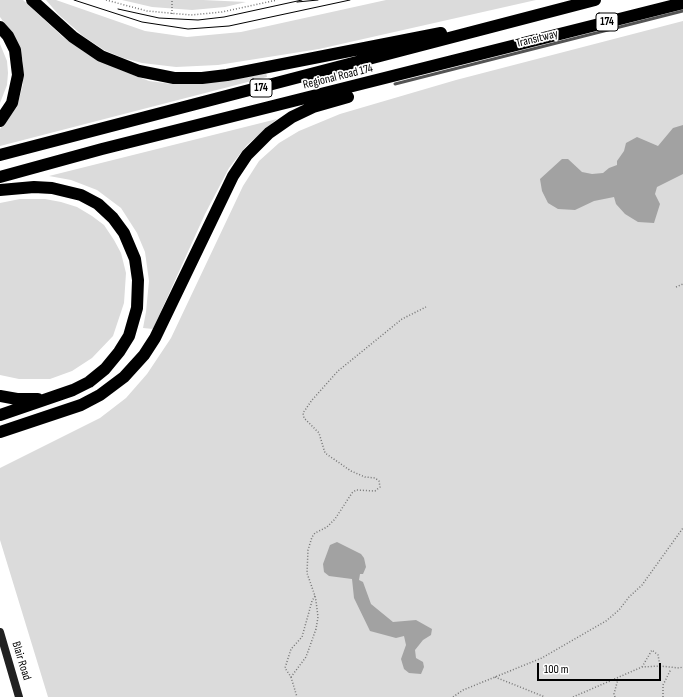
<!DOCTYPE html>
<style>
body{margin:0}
#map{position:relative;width:683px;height:697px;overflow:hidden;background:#fff;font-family:"Sofia Sans Condensed",sans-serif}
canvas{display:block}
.scale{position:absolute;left:537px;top:663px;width:124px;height:18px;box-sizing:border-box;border:2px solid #000;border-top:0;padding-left:5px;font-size:12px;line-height:14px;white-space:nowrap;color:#000;-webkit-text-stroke:3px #fff;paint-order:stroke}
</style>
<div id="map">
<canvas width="683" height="697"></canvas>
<div class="scale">100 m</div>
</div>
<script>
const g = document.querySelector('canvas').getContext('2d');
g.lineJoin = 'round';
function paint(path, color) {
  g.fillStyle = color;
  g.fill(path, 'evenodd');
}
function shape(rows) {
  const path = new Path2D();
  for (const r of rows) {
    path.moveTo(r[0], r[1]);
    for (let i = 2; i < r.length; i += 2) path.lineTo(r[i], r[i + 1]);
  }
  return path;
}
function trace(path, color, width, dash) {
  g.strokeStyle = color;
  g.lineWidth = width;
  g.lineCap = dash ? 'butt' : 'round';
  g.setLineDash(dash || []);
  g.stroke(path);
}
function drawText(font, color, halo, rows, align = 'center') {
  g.font = font + ' "Sofia Sans Condensed",sans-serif';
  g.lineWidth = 3.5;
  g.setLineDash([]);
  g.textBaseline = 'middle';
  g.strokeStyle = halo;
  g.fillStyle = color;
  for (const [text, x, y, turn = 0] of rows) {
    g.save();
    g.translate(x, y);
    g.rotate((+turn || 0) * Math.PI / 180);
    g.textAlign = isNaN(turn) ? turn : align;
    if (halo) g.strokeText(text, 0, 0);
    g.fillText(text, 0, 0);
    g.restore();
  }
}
paint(shape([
 [0,0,23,0,63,37,86,53,118,69,149,81,172,84,206,83,266,72,267,77,0,146,0,129,17,107,23,84,23,61,14,36,0,17],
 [46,0,56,0,145,31,187,37,241,32,386,0,536,0,319,49,218,65,176,67,142,63,123,58,104,50,83,36,58,14],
 [122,0,203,0,246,2,225,7,192,10,152,7],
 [683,21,683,697,48,697,0,540,0,468,100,418,126,398,147,374,171,338,243,186,259,161,279,143,299,131,340,114,456,80],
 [0,44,7,61,8,73,7,85,0,103],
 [277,119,247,145,229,168,205,214,153,329,143,328,146,312,149,281,145,252,137,233,121,208,97,190,71,180,49,176],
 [20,199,45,199,61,202,77,207,92,216,104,225,114,240,121,253,126,273,124,303,113,336,92,358,72,371,50,379,19,379,0,375,0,203]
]), '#dbdbdb');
paint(shape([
 [683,125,683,174,657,187,655,194,660,204,654,223,638,222,625,214,616,204,614,197,594,201,575,210,558,209,548,203,542,191,540,179,562,159,568,159,582,172,592,174,603,173,609,168,617,165,617,161,624,151,626,143,637,137,658,146,673,128],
 [337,542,361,554,364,558,366,567,363,574,360,574,359,580,363,582,371,604,393,622,416,620,432,629,431,635,423,640,415,650,416,658,423,662,424,667,421,674,409,673,404,669,401,659,406,645,404,636,396,638,370,631,354,598,352,579,329,576,324,572,323,564,330,545]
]), '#a2a2a2');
trace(shape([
 [106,0,147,11,191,15,222,12,277,0],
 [172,14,172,0],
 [676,287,683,284],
 [315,596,312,601,302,637,291,649,285,668,291,677,306,657,316,629,318,617,316,601,315,596,307,573,308,550,312,537,315,533,327,527,335,519,352,493,356,490,375,491,380,487,379,481,375,478,365,477,351,471,325,453,319,433,304,418,303,413,312,400,338,371,402,319,426,307],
 [642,667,652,650,658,655,660,666],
 [291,677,297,697],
 [495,677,545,697],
 [453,697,463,690,542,658,606,621,619,610,629,597,642,585,683,528],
 [573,697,642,667,660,666,679,668,683,667],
 [615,697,614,694,618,679],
 [663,697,663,685,671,669]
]), '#767676', 1.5, [1, 2]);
trace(shape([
 [395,84,683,11]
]), '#545454', 3);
trace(shape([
 [0,632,19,697]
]), '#212121', 8);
trace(shape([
 [32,0,73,37,101,56,139,71,174,78,202,78,227,75,441,33],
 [0,27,8,36,15,50,18,75,12,103,0,121],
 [0,155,595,0],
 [0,177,102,149,683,3],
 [0,190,34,187,52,188,81,195,98,204,113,218,124,233,135,259,138,280,137,308,129,336,119,352,105,369,89,382,73,390,0,415],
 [0,396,17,399,38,399],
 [0,432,81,405,100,395,124,377,144,355,155,338,233,176,247,155,269,133,292,117,313,107,348,97]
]), '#000', 12);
trace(shape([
 [74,0,142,22,188,29,229,26,350,0],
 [297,2,318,0],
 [118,9,159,18,198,20,224,17,302,0]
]), '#000', 1);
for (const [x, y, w] of [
 [607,22,22],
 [261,88,22]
]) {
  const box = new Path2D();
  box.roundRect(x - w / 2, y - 9, w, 18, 3);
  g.fillStyle = '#fff';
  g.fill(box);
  trace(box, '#000', 1);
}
drawText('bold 11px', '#000', null, [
 ["174",607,22],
 ["174",261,88]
]);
drawText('12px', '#000', '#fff', [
 ["Transitway",537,39,-14],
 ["Regional Road 174",338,77,-14],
 ["Blair Road",21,661,73]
]);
</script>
